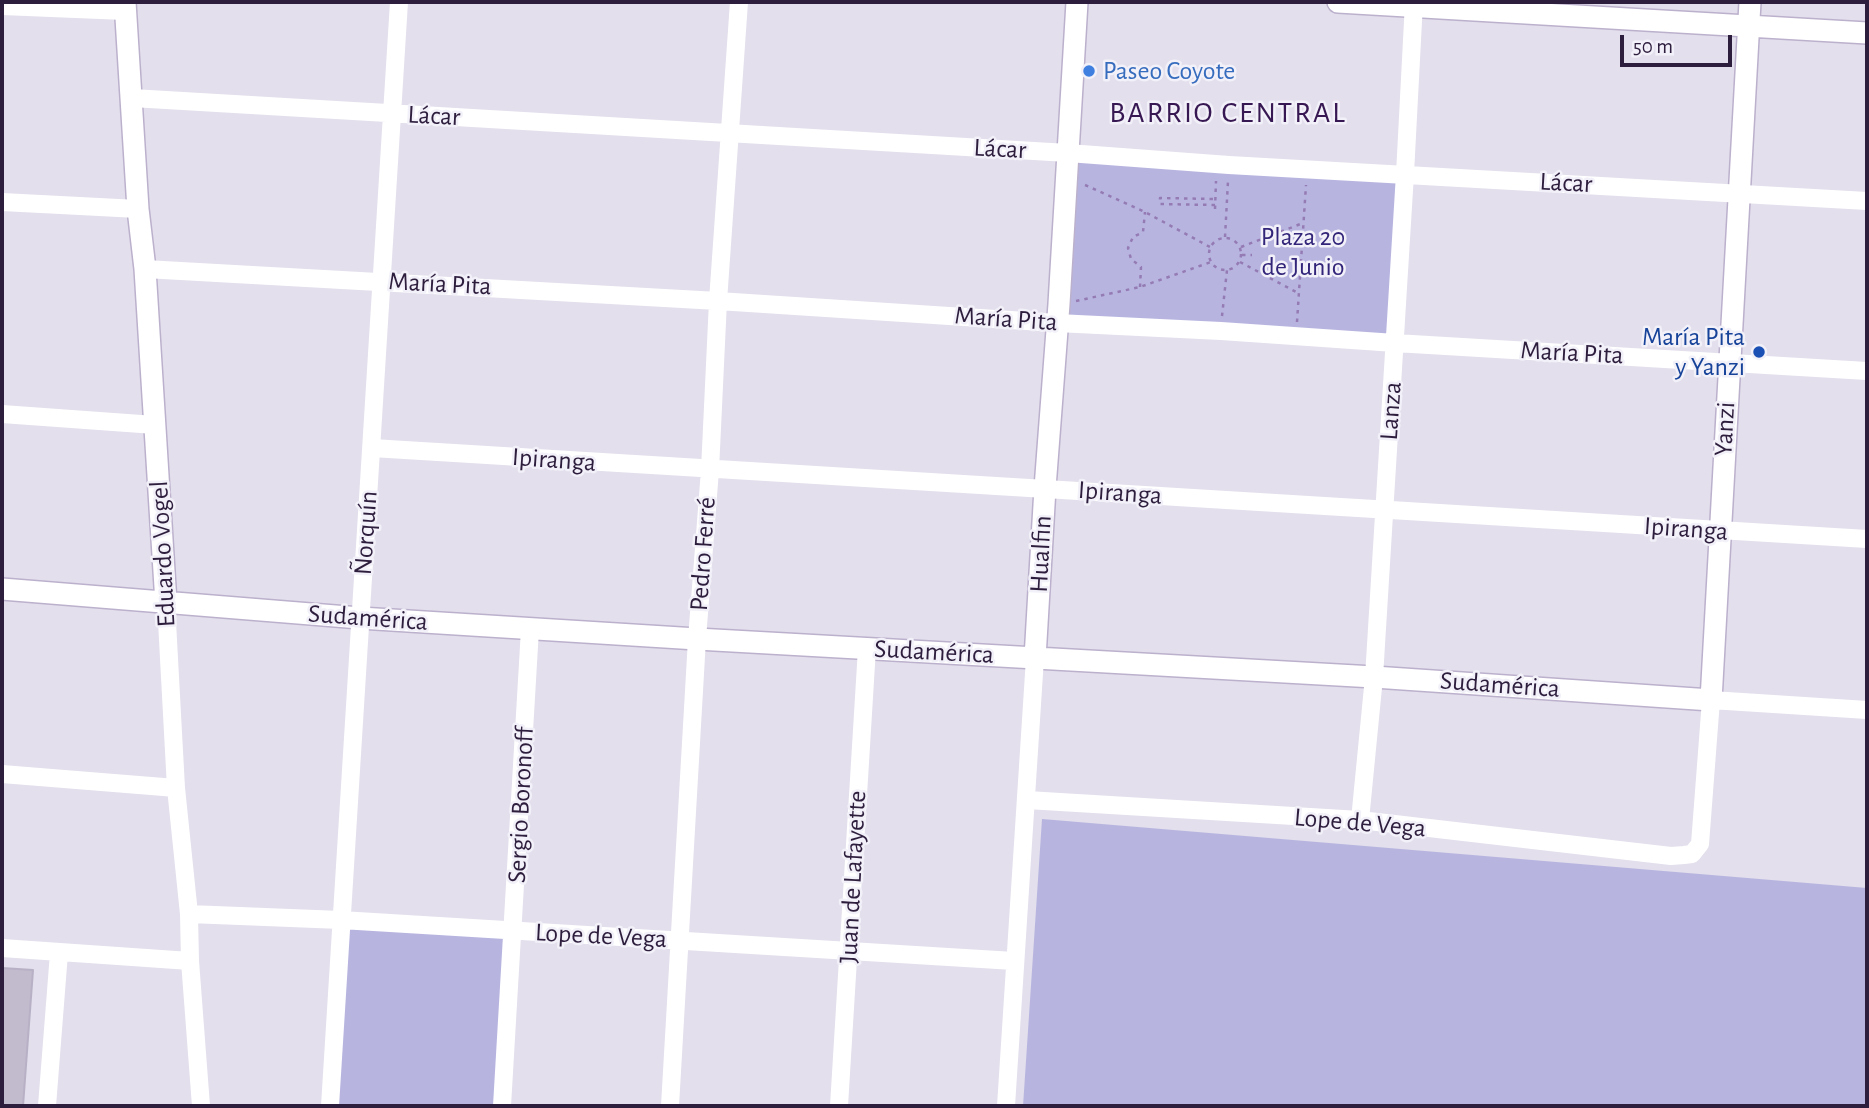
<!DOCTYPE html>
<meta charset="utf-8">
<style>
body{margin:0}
#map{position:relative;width:1869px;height:1108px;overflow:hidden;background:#e3dfec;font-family:"Alegreya Sans",sans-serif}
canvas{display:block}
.frame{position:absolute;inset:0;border:4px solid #2e1e3e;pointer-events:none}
.scale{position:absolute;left:1620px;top:35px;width:112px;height:32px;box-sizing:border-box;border:4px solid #2e1e3e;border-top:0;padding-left:9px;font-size:21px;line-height:24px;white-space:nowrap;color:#2e1e3e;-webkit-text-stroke:5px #f2f0f8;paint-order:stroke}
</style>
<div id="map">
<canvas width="1869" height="1108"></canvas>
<div class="frame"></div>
<div class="scale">50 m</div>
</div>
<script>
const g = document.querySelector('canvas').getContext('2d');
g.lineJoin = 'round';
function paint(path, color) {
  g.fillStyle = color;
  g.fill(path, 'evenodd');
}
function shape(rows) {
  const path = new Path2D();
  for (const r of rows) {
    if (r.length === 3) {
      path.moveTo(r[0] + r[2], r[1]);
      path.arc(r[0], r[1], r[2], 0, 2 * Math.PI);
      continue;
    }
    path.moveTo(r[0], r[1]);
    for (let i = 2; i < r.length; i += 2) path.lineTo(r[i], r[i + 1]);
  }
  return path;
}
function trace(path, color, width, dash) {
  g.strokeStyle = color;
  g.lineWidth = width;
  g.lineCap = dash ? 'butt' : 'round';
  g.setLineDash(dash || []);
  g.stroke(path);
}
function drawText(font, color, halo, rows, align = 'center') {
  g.font = font + ' "Alegreya Sans",sans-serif';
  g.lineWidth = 5;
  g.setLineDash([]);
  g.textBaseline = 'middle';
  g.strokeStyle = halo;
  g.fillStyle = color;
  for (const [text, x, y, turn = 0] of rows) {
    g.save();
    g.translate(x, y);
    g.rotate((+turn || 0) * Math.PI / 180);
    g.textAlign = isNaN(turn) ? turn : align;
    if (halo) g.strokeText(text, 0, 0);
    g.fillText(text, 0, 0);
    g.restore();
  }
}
paint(shape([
 [1068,153,1405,174,1395,343,1057,323],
 [1042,819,1867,888,1867,1106,1023,1106],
 [341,920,514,932,502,1106,330,1106]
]), '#b7b5e0');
const building = shape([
 [2,968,33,970,23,1106,2,1106,2,968]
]);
paint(building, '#c1bbcd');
trace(building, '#b8b1c6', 2);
const secondary = shape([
 [125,2,138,209,145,269,166,603],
 [1338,2,1867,33],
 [2,589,360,618,697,639,1374,677,1711,700,1750,2],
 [1035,658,1045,488,1059,304,1077,2]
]);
trace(secondary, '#bcb1cd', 24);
trace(shape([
 [1085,185,1145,212,1210,247],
 [1215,205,1160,204,1160,198,1216,199],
 [1215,209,1216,181],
 [1225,237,1228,181],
 [1225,254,16],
 [1241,247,1303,223],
 [1242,255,1252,255],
 [1240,262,1298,293],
 [1140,287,1141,267,1131,259,1128,248,1133,237,1143,232,1145,212],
 [1076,301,1140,287,1211,262],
 [1222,316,1227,270],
 [1297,322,1306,185]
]), '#957bb3', 2.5, [3.5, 5]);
trace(shape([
 [2,6,125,11],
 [132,98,1068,153,1229,165,1867,201],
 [2,202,138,209],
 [145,269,718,301,1057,323,1221,331,1395,343,1867,371],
 [2,414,155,425],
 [372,448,1867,539],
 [166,603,176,788,189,914,190,961,201,1106],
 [2,774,176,788],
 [1027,800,1360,820,1671,856,1684,855,1692,854,1700,844,1711,700,1867,710],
 [1360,820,1374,677,1405,174,1414,2],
 [189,914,341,920,1014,961],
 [2,948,190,961],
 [47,1106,59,953],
 [330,1106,399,2],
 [502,1106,530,629],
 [670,1106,697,639,710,470,718,301,739,2],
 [839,1106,867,648],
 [1006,1106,1035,658]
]), '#fff', 18);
trace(secondary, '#fff', 21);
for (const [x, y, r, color] of [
 [1089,71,7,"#3f7fe0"],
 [1759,352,7,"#1a4fb4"]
]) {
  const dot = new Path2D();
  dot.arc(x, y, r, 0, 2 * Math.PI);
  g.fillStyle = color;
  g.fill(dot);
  trace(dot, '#f2f0f8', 2.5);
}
drawText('26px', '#366cbe', '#f2f0f8', [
 ["Paseo Coyote",1103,71]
], 'left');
drawText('26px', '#2e1e3e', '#f2f0f8', [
 ["Lácar",434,116,3],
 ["Lácar",1000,149,3],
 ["Lácar",1566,183,3],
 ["María Pita",440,284,3],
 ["María Pita",1006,319,4],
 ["María Pita",1572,353,3],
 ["Lanza",1391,411,-86],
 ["Yanzi",1725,429,-87],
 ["Ipiranga",554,460,4],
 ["Ipiranga",1120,493,4],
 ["Ipiranga",1686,529,4],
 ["Ñorquín",366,533,-86],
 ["Eduardo Vogel",163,554,-93],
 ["Pedro Ferré",703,554,-86],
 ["Hualfin",1041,554,-87],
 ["Sudamérica",368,618,4],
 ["Sudamérica",934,652,3],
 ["Sudamérica",1500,685,4],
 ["Sergio Boronoff",521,805,-87],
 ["Lope de Vega",1360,823,5],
 ["Juan de Lafayette",853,877,-87],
 ["Lope de Vega",601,936,3]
]);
drawText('26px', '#312479', '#f2f0f8', [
 ["Plaza 20",1303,237],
 ["de Junio",1303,267]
]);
drawText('26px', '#164399', '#f2f0f8', [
 ["María Pita",1745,337],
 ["y Yanzi",1745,367]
], 'right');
g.letterSpacing = '2px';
drawText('30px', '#371852', '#f2f0f8', [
 ["BARRIO CENTRAL",1228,113]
]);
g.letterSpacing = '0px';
</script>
